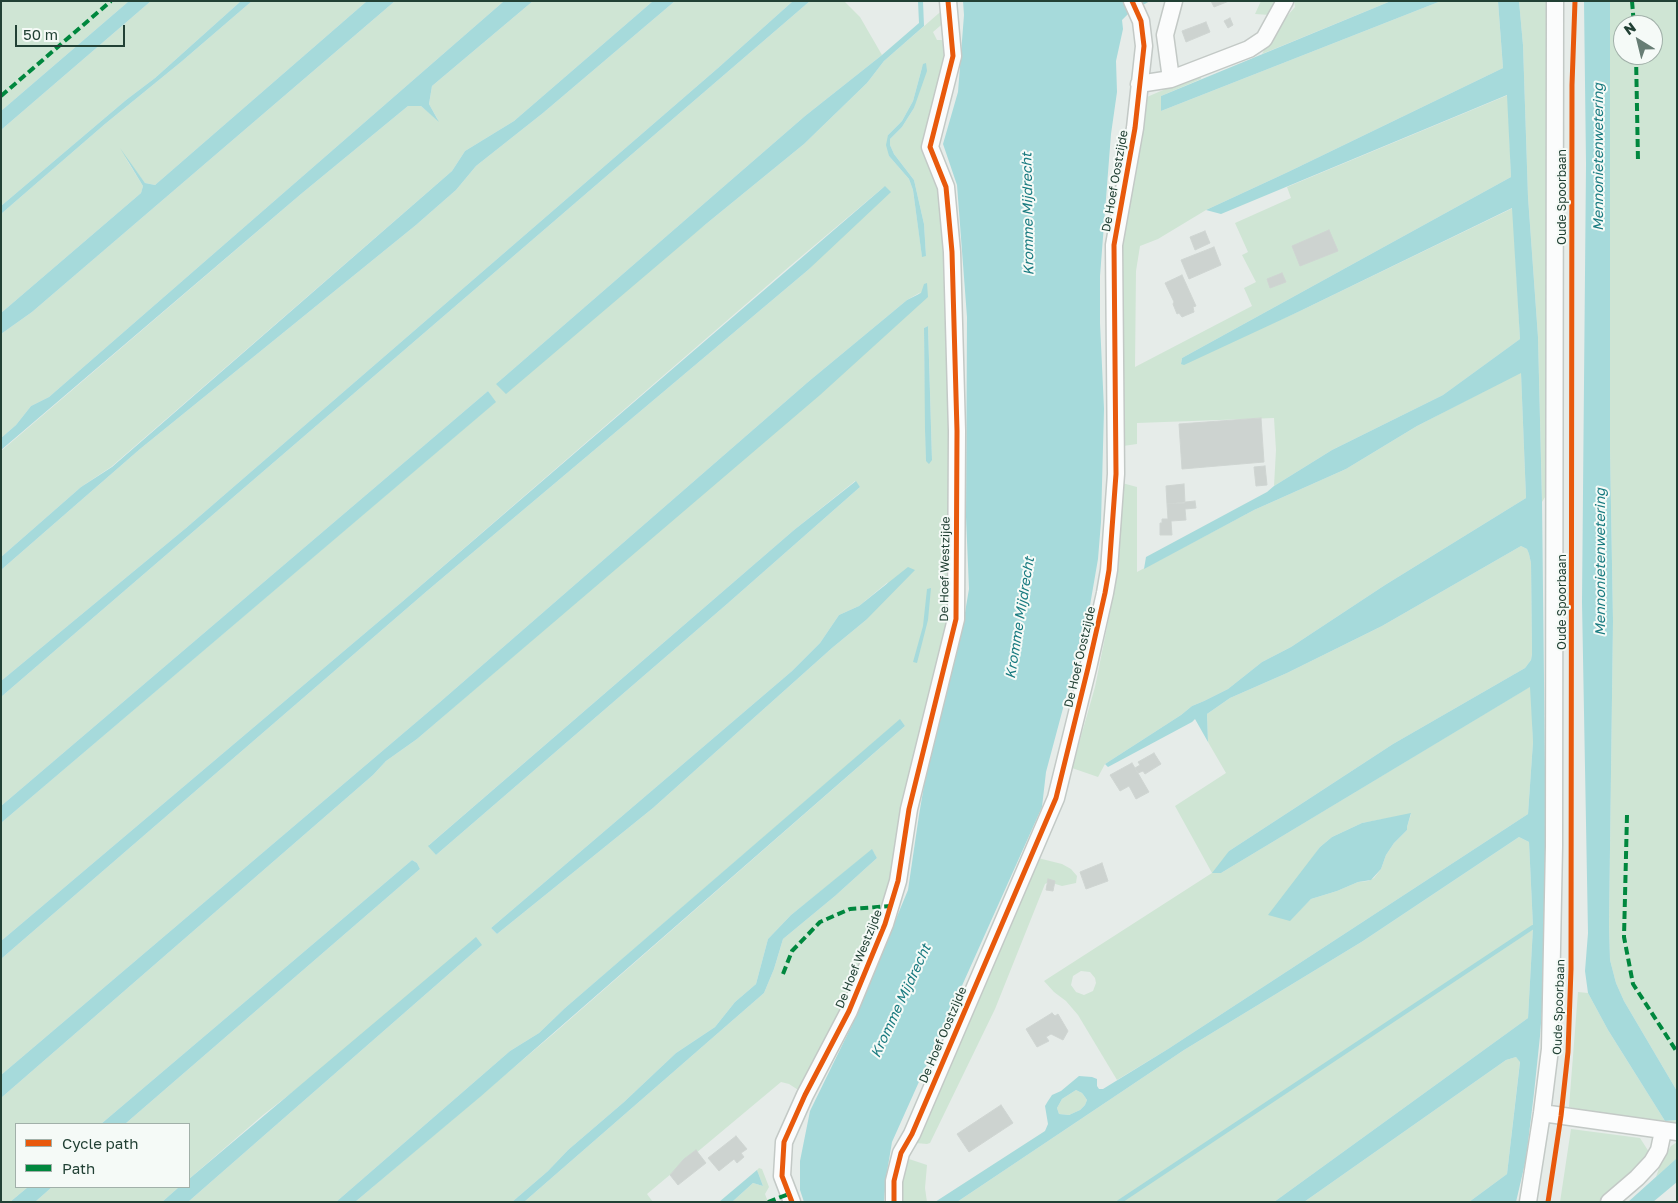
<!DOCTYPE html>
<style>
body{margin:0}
#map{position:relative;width:1678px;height:1203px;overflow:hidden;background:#e6ece9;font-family:"Golos Text",sans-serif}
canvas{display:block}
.frame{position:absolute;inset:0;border:2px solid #224135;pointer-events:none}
.legend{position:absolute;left:15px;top:1123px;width:175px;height:65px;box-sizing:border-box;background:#f5faf7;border:1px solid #a1b0a9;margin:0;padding:6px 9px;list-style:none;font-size:15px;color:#224135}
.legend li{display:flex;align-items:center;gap:10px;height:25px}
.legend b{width:25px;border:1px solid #a1b0a9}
.north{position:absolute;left:1613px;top:15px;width:50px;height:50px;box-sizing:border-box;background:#f5faf7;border:1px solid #a1b0a9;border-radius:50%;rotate:324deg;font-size:14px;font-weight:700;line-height:20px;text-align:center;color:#224135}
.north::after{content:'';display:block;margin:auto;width:18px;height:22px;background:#677d74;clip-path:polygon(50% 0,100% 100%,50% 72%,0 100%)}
.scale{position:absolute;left:15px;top:25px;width:110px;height:22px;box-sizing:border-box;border:2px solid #224135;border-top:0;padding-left:6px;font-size:15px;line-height:18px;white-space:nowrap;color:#224135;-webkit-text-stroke:4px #f5faf7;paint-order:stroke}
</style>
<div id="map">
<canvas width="1678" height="1203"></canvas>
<div class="frame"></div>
<ul class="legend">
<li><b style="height:6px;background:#e8590c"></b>Cycle path</li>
<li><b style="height:6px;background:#00873e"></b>Path</li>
</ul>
<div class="north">N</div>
<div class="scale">50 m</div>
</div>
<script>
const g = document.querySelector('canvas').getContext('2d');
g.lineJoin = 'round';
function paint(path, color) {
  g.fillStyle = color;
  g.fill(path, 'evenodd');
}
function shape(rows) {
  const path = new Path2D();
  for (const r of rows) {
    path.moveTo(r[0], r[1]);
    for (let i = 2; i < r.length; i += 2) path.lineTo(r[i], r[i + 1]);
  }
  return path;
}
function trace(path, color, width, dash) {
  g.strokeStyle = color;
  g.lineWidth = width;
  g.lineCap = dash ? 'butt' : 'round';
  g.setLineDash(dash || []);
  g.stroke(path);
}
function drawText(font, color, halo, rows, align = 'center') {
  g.font = font + ' "Golos Text",sans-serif';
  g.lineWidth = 4;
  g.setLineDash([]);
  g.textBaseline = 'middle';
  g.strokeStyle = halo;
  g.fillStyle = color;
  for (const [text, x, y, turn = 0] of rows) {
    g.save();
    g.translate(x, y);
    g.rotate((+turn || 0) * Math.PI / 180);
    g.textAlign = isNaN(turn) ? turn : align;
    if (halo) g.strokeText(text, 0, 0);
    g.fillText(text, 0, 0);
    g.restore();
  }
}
paint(shape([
 [1,1,129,1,1,111],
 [151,1,241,1,155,78,126,100,1,206,1,130],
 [252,1,367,1,155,185,145,183,125,157,143,186,141,193,1,313,1,214,105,124,181,62],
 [395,1,504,1,49,397,31,406,16,425,1,438,1,334,32,312],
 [533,1,653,1,514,121,465,151,452,171,111,467,81,487,1,557,1,451,301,194,408,106,421,106,438,120,429,104,432,86],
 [675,1,793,1,718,68,186,528,1,681,1,570,140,449,416,225,456,190,476,166,543,113],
 [810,1,844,1,860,17,882,55,805,116,496,384,706,224,804,144,867,83,884,61,946,7,947,20,933,32,937,40,946,40,948,51,924,145,942,195,951,278,955,609,882,922,803,1093,789,1084,781,1082,647,1194,653,1202,524,1202,764,993,774,969,783,939,835,896,877,858,872,850,791,915,768,939,756,984,735,1002,715,1027,676,1053,624,1102,568,1150,548,1171,512,1202,355,1202,552,1035,905,726,900,720,565,1008,539,1033,510,1051,336,1202,188,1202,482,945,263,1115,189,1179,189,1124,125,1124,420,869,417,863,412,860,101,1124,16,1124,16,1187,28,1187,10,1202,1,1202,1,1098,373,775,386,761,417,739,656,533,921,292,907,300,808,382,440,702,1,1075,1,959,427,591,808,270,885,186,790,266,403,601,1,941,1,823,495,402,488,391,1,806,1,697],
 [923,64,914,108,902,127,890,139,890,145,894,154,914,180,924,224,926,256,922,256,913,190,909,179,889,156,888,135,902,121,913,101],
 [928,326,932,459,926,461,924,328],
 [855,481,860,487,727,604,436,855,429,845,794,530],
 [888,582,866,620,832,648,653,808,497,934,491,928,792,671,820,643,839,615,859,606],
 [1261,1,1277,1,1270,15,1255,14],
 [1294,1,1391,1,1262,54,1275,30,1295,7],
 [1441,1,1498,1,1503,68,1288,172,1206,210,1158,239,1140,246,1136,271,1135,367,1252,306,1244,288,1256,282,1242,255,1248,252,1235,223,1291,198,1287,187,1508,95,1511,177,1182,358,1181,363,1298,312,1513,208,1520,339,1443,395,1332,450,1274,486,1276,450,1274,418,1137,423,1137,444,1123,446,1121,375,1122,227,1134,146,1142,142,1143,134,1138,125,1142,105,1147,97,1200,74,1201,79,1161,96,1161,111],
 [1519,1,1548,1,1547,494,1542,502,1538,337,1528,197,1523,45],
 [1610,1,1677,1,1677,1091,1624,1001,1616,983,1610,960,1609,925,1613,621,1610,450],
 [1623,25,1653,25,1653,55,1623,55],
 [1521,372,1526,498,1385,585,1291,647,1262,662,1228,689,1204,701,1192,706,1181,715,1105,764,1098,777,1072,768,1095,687,1117,577,1122,483,1137,487,1137,572,1254,510,1346,469,1417,426],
 [1521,546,1527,549,1529,554,1531,563,1532,654,1531,660,1525,668,1393,744,1229,851,1221,873,1531,686,1533,742,1528,814,1168,1049,1117,1080,1078,1015,1066,1001,1054,992,1044,981,1212,873,1175,806,1226,773,1208,742,1207,714,1230,698,1287,673,1382,626],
 [1411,814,1407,827,1407,830,1394,843,1386,855,1381,869,1374,878,1368,881,1358,882,1337,891,1311,899,1290,920,1312,859,1320,847,1332,837,1362,823],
 [1081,971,1090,972,1095,978,1096,983,1093,991,1084,995,1076,992,1071,985,1073,976],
 [1519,837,1529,842,1533,927,1528,1018,1274,1202,957,1202,1184,1050,1363,941],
 [1038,858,1062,864,1071,869,1077,876,1076,883,1062,886,1049,882,1045,884,995,1009,930,1143,927,1144,916,1143],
 [1578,992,1588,993,1608,1030,1665,1121,1677,1120,1677,1125,1634,1120,1569,1107],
 [1516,1057,1520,1061,1507,1174,1469,1202,1304,1202,1506,1060],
 [1076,1090,1082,1093,1085,1097,1087,1100,1085,1105,1080,1110,1069,1115,1059,1114,1057,1108,1062,1099],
 [1571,1129,1640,1138,1649,1152,1646,1161,1609,1202,1560,1202],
 [1677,1142,1677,1158,1656,1177,1661,1162,1671,1146],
 [909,1159,927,1165,925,1188,927,1202,900,1202,903,1174],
 [759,1168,762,1169,769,1187,765,1194,768,1202,732,1202,753,1183,763,1186,757,1170],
 [52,1187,179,1187,162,1202,35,1202]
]), '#cfe5d4');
paint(shape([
 [129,1,151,1,1,130,1,111],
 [241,1,252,1,181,62,105,124,1,214,1,206,126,100,155,78],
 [367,1,395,1,32,312,1,334,1,313,141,193,143,186,120,148,145,183,155,185],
 [504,1,533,1,432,86,429,104,439,122,421,106,408,106,301,194,1,450,1,438,16,425,31,406,49,397],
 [653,1,675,1,543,113,476,166,456,190,416,225,140,449,1,570,1,557,81,487,112,467,452,171,465,151,514,121],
 [793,1,810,1,1,697,1,681,186,528,718,68],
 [918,1,923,1,924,26,884,61,867,83,804,144,706,224,506,394,496,384,805,116,882,55,919,23],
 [963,1,1150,1,1129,13,1122,20,1123,29,1116,61,1117,92,1111,134,1100,276,1100,323,1104,409,1101,522,1098,559,1089,611,1046,772,1042,807,892,1142,886,1178,884,1202,804,1202,800,1190,800,1161,810,1111,852,1025,908,890,919,815,926,774,962,630,969,589,966,517,967,317,957,185,943,144,958,92,964,15],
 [1391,1,1441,1,1161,111,1161,96],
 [1498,1,1519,1,1523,45,1528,197,1538,337,1542,502,1547,946,1540,1036,1534,1093,1526,1159,1516,1202,1469,1202,1507,1174,1520,1062,1516,1057,1506,1060,1304,1202,1274,1202,1528,1018,1533,927,1529,842,1519,837,1363,941,1184,1050,957,1202,935,1202,1045,1131,1048,1124,1045,1106,1048,1101,1052,1095,1061,1091,1079,1076,1092,1077,1097,1079,1097,1086,1099,1089,1103,1089,1168,1049,1528,814,1533,742,1530,687,1221,873,1212,873,1229,851,1393,744,1525,668,1531,660,1532,654,1531,563,1529,554,1527,549,1521,546,1382,626,1287,673,1230,698,1207,714,1208,742,1195,719,1192,722,1108,767,1105,764,1181,715,1192,706,1204,701,1228,689,1262,662,1291,647,1385,585,1526,498,1521,373,1417,426,1346,469,1254,510,1144,569,1146,557,1267,492,1274,486,1332,450,1443,395,1520,339,1512,208,1298,312,1184,365,1181,364,1182,358,1511,177,1507,95,1221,214,1206,210,1288,172,1503,68],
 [1076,1090,1082,1093,1085,1097,1087,1100,1085,1105,1080,1110,1069,1115,1059,1114,1057,1108,1062,1099],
 [1584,1,1610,1,1610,450,1613,621,1609,925,1610,960,1616,983,1624,1001,1677,1091,1677,1120,1665,1121,1608,1030,1588,993,1585,971,1588,933,1582,602,1586,164],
 [926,63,927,71,914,108,902,127,890,139,890,145,894,154,914,180,924,224,926,256,922,257,913,190,909,179,889,156,886,145,888,135,902,121,913,101,923,64],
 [885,186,891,192,808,270,427,591,1,959,1,941,403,601],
 [927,283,928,297,820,395,417,739,386,761,373,775,1,1098,1,1075,440,702,808,382,907,300,921,293,924,284],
 [928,326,932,460,929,464,926,461,925,430,924,328],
 [488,391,496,402,1,823,1,806],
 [856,481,860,487,727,604,436,855,428,846,794,530],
 [908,567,915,570,866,620,832,648,653,808,497,934,491,928,792,671,820,643,839,615,859,606],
 [931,588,928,620,917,663,913,662,923,626,927,589],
 [900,719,905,726,480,1097,355,1202,336,1202,510,1051,539,1033,565,1008],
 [1411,813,1407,827,1407,830,1394,843,1386,855,1381,869,1371,880,1358,882,1337,891,1311,899,1290,921,1268,915,1320,847,1332,837,1362,823],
 [872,849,877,858,835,896,783,939,774,969,764,993,524,1202,512,1202,548,1171,568,1150,624,1102,676,1053,715,1027,735,1002,756,984,768,939,791,915],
 [412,860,417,863,420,869,125,1124,101,1124],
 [476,937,482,945,188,1202,162,1202,179,1187,189,1187,189,1179],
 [1677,1158,1677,1182,1653,1202,1628,1202],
 [757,1170,763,1186,753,1183,732,1202,719,1202],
 [28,1187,52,1187,35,1202,10,1202]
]), '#a6dadb');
trace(shape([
 [1119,1202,1533,927]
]), '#a6dadb', 4.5);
const building = shape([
 [1211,1,1229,1,1214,7,1211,1],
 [1230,18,1233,25,1228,28,1224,21,1230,18],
 [1206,22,1210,32,1186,42,1182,31,1206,22],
 [1329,230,1338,251,1300,266,1292,246,1329,230],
 [1205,231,1210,243,1195,250,1190,237,1205,231],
 [1214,247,1221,265,1189,279,1181,260,1214,247],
 [1282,273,1286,282,1270,288,1267,279,1282,273],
 [1182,275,1196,306,1193,307,1194,312,1182,317,1179,313,1177,314,1173,304,1174,302,1165,283,1182,275],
 [1261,418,1264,462,1182,469,1179,424,1261,418],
 [1265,466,1267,485,1256,486,1254,467,1265,466],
 [1184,484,1185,503,1167,504,1166,486,1184,484],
 [1195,501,1196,508,1185,509,1186,520,1171,521,1172,535,1160,535,1160,523,1162,523,1162,519,1168,519,1167,504,1195,501],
 [1154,753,1161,764,1145,774,1143,771,1138,773,1135,768,1140,765,1138,762,1154,753],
 [1132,763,1149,792,1136,799,1129,786,1120,791,1110,775,1132,763],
 [1102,863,1108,881,1086,889,1080,872,1102,863],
 [1048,879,1055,881,1053,891,1046,890,1048,879],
 [1052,1013,1055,1016,1058,1014,1068,1031,1063,1040,1051,1034,1046,1037,1049,1041,1037,1047,1026,1029,1052,1013],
 [1001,1105,1013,1123,969,1152,957,1134,1001,1105],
 [736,1136,747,1149,741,1153,744,1157,737,1163,734,1159,719,1171,708,1158,736,1136],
 [696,1150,706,1163,678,1185,670,1175,684,1159,696,1150]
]);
paint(building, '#cdd3d0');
trace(building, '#cfd5d2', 1);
const minor = shape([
 [1171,79,1165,35,1174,1],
 [1139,84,1171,79,1249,49,1264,39,1285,1],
 [1542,1113,1677,1132],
 [792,1202,782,1176,784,1142,805,1095,849,1011,885,924,898,881,909,809,956,619,957,431,952,252,946,187,930,147,953,56,948,1],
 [894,1202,894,1181,901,1153,912,1134,1056,798,1088,668,1105,593,1109,570,1116,474,1114,245,1135,128,1144,46,1141,21,1132,1],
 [1528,1202,1542,1113,1550,1049,1554,846,1555,1],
 [1609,1202,1637,1178,1652,1162,1659,1150,1663,1131]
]);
trace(minor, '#c3c9c6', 19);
trace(minor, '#fbfcfc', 16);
trace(shape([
 [1632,1,1634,25],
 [1636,55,1638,161],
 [1,96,111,1],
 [1627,815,1624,937,1633,984,1677,1052],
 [783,974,792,951,820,922,850,909,891,906],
 [768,1202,789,1194]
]), '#00873e', 4, [8, 4]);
trace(shape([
 [792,1202,782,1176,784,1142,805,1095,849,1011,885,924,898,881,909,809,956,619,957,431,952,252,946,187,930,147,953,56,948,1],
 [894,1202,894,1181,901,1153,912,1134,1056,798,1088,668,1105,593,1109,570,1116,474,1114,245,1135,128,1144,46,1141,21,1132,1],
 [1548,1202,1561,1116,1568,1052,1571,969,1572,85,1575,1]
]), '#e8590c', 5);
drawText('12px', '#224135', '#f5faf7', [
 ["De Hoef Oostzijde",1115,181,-80],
 ["Oude Spoorbaan",1562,197,-90],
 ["De Hoef Westzijde",945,569,-89],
 ["Oude Spoorbaan",1562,602,-90],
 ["De Hoef Oostzijde",1080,657,-77],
 ["De Hoef Westzijde",859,959,-68],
 ["Oude Spoorbaan",1559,1007,-88],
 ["De Hoef Oostzijde",943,1035,-67]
]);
drawText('italic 14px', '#197b80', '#f5faf7', [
 ["Mennonietenwetering",1599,157,-90],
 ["Kromme Mijdrecht",1028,214,-91],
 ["Mennonietenwetering",1601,562,-90],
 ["Kromme Mijdrecht",1020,618,-81],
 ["Kromme Mijdrecht",901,1001,-65]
]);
</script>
